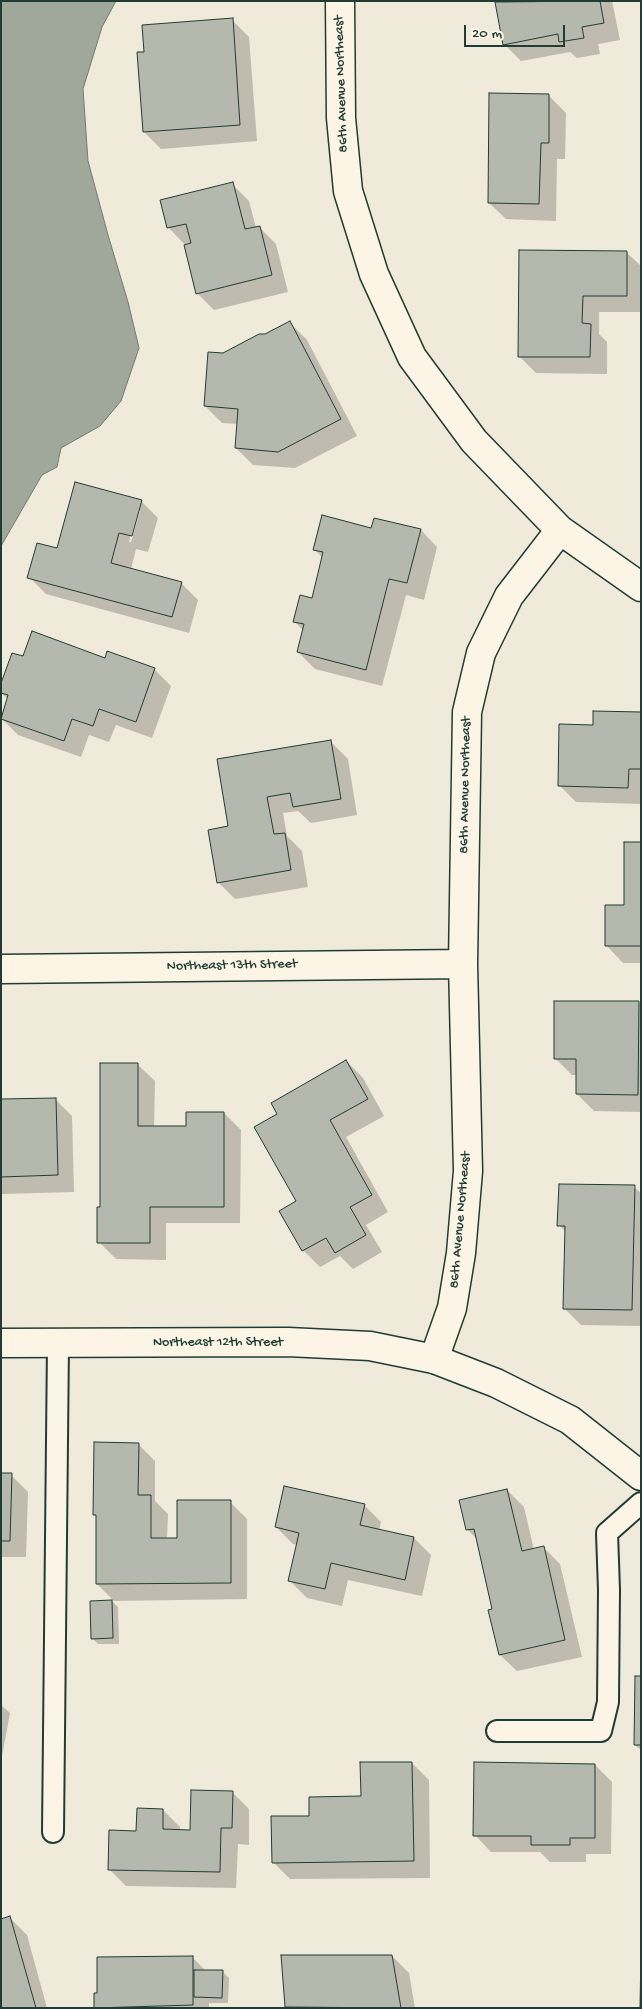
<!DOCTYPE html>
<style>
body{margin:0}
#map{position:relative;width:642px;height:2009px;overflow:hidden;background:#efeada;font-family:"Gochi Hand",sans-serif}
canvas{display:block}
.frame{position:absolute;inset:0;border:2px solid #1f3d34;pointer-events:none}
.scale{position:absolute;left:464px;top:25px;width:101px;height:22px;box-sizing:border-box;border:2px solid #1f3d34;border-top:0;padding-left:6px;font-size:15px;line-height:18px;white-space:nowrap;color:#1f3d34;-webkit-text-stroke:4px #fcf5e5;paint-order:stroke}
</style>
<div id="map">
<canvas width="642" height="2009"></canvas>
<div class="frame"></div>
<div class="scale">20 m</div>
</div>
<script>
const ctx = document.querySelector('canvas').getContext('2d');
ctx.lineJoin = 'round';
function fillPath(path, color) {
  ctx.fillStyle = color;
  ctx.fill(path, 'evenodd');
}
function poly(rows) {
  const path = new Path2D();
  for (const r of rows) {
    path.moveTo(r[0], r[1]);
    for (let i = 2; i < r.length; i += 2) path.lineTo(r[i], r[i + 1]);
  }
  return path;
}
function strokePath(path, color, width, dash) {
  ctx.strokeStyle = color;
  ctx.lineWidth = width;
  ctx.lineCap = dash ? 'butt' : 'round';
  ctx.setLineDash(dash || []);
  ctx.stroke(path);
}
function label(font, color, halo, rows, align = 'center') {
  ctx.font = font + ' "Gochi Hand",sans-serif';
  ctx.lineWidth = 4;
  ctx.setLineDash([]);
  ctx.textBaseline = 'middle';
  ctx.strokeStyle = halo;
  ctx.fillStyle = color;
  for (const [text, x, y, turn = 0] of rows) {
    ctx.save();
    ctx.translate(x, y);
    ctx.rotate((+turn || 0) * Math.PI / 180);
    ctx.textAlign = isNaN(turn) ? turn : align;
    if (halo) ctx.strokeText(text, 0, 0);
    ctx.fillText(text, 0, 0);
    ctx.restore();
  }
}
const water = poly([
 [1,1,116,1,102,27,83,89,88,161,108,235,128,302,139,348,121,401,100,426,61,448,57,467,42,475,1,546,1,1]
]);
const shadow = poly([
 [503,1,612,1,620,40,598,44,600,54,577,58,570,52,521,61,504,44,496,3],
 [232,20,249,37,257,141,161,149,144,132,145,53],
 [549,96,566,113,565,159,557,159,556,221,506,219,489,203],
 [232,184,249,201,256,228,259,227,276,244,288,292,214,310,198,294,185,245,169,228,162,201],
 [626,252,641,266,641,312,599,312,599,334,607,342,607,374,536,373,519,356],
 [290,323,307,340,357,436,295,468,253,465,236,448,238,424,222,423,205,406,223,354],
 [141,501,158,518,148,552,136,549,131,569,181,583,198,600,189,633,46,594,29,577,58,549],
 [137,511,140,511,131,542,129,542],
 [372,529,421,530,437,547,424,600,406,595,382,686,315,669,298,652,304,631,294,621,313,600,323,558,314,549],
 [105,659,154,669,171,686,152,738,116,725,109,742,89,735,81,757,18,735,1,718,8,699,1,693],
 [641,713,641,804,576,802,559,785,594,726],
 [331,742,348,759,357,815,311,823,298,811,283,813,287,836,302,851,308,887,235,899,218,882,230,827],
 [641,843,641,963,623,963,607,946,625,906],
 [639,1003,641,1005,641,1112,594,1111,577,1094,577,1075,572,1075,555,1058],
 [346,1061,363,1078,384,1116,346,1137,388,1212,366,1225,382,1252,353,1269,340,1256,320,1267,303,1250,281,1211,298,1202,279,1114],
 [138,1065,155,1081,154,1128,187,1128,224,1113,241,1130,240,1223,166,1223,166,1260,116,1259,99,1242],
 [55,1099,72,1116,74,1192,1,1194,1,1100],
 [634,1187,641,1193,641,1326,581,1325,564,1308,566,1232,559,1225],
 [138,1444,155,1461,155,1501,168,1514,167,1539,178,1539,230,1502,247,1519,247,1599,114,1601,97,1584,98,1518,95,1515],
 [1,1475,11,1475,28,1492,26,1557,1,1557],
 [507,1490,524,1507,534,1550,543,1547,560,1564,582,1657,517,1671,500,1655,494,1610,477,1539,468,1530],
 [364,1505,381,1522,379,1531,414,1538,431,1555,422,1596,348,1580,342,1606,307,1598,290,1581,298,1545,293,1544,276,1527],
 [112,1601,118,1607,119,1644,98,1644,92,1638],
 [641,1677,641,1750,635,1745],
 [1,1705,10,1713,1,1762],
 [412,1763,429,1780,430,1878,290,1879,273,1862,310,1817,362,1798],
 [595,1765,612,1782,611,1854,586,1854,586,1862,550,1862,540,1852,491,1852,475,1835],
 [232,1792,249,1809,249,1845,238,1844,236,1888,126,1886,109,1869,138,1832,163,1810,180,1827,180,1831,192,1831],
 [10,1918,27,1935,47,2008,1,2008],
 [392,1956,409,1973,415,2008,288,2008,287,2006],
 [192,1957,206,1971,222,1971,229,1978,228,2003,209,2003,209,2008,95,2008,98,1994]
]);
const building = poly([
 [600,1,604,23,582,27,584,38,559,42,558,34,503,45,495,2,600,1],
 [233,18,240,125,143,132,137,52,144,52,142,25,233,18],
 [489,93,549,94,549,143,541,143,539,204,488,203,489,93],
 [233,182,245,229,260,226,272,275,196,294,184,245,191,243,186,224,167,228,160,200,233,182],
 [519,250,627,251,627,296,583,296,582,323,591,324,590,357,518,357,519,250],
 [290,321,341,419,278,452,235,448,238,409,204,406,208,352,223,353,259,334,265,334,290,321],
 [75,482,142,500,132,536,119,533,111,563,182,582,172,617,27,578,37,543,57,548,75,482],
 [322,515,371,528,374,518,421,529,407,583,389,579,366,670,297,652,304,624,293,622,300,595,312,598,323,552,313,550,322,515],
 [32,631,105,658,107,651,155,668,136,722,99,709,93,726,72,719,64,741,1,719,8,695,1,693,1,683,12,653,23,656,32,631],
 [593,711,641,712,641,769,629,769,628,788,558,786,559,724,593,725,593,711],
 [331,740,341,799,293,807,290,793,267,797,274,834,285,833,291,870,217,883,208,830,228,826,217,759,331,740],
 [624,842,641,842,641,946,605,946,605,905,624,905,624,842],
 [554,1001,639,1001,638,1095,576,1094,576,1059,554,1059,554,1001],
 [346,1060,368,1099,330,1120,372,1195,350,1207,366,1235,335,1253,326,1238,302,1251,279,1211,296,1201,254,1127,277,1114,271,1103,346,1060],
 [100,1063,138,1063,138,1126,186,1126,186,1112,224,1112,224,1207,150,1207,150,1243,97,1243,97,1207,100,1207,100,1063],
 [56,1098,58,1175,1,1177,1,1099,56,1098],
 [559,1184,635,1185,632,1310,563,1309,565,1226,557,1226,559,1184],
 [94,1442,139,1443,138,1495,151,1495,151,1538,177,1538,177,1500,231,1500,231,1583,96,1584,96,1515,93,1515,94,1442],
 [1,1473,12,1473,10,1541,1,1541,1,1473],
 [284,1486,365,1504,360,1525,414,1537,405,1580,331,1563,325,1589,288,1581,299,1533,275,1527,284,1486],
 [507,1489,522,1551,544,1546,565,1640,499,1655,488,1610,492,1609,474,1529,466,1530,459,1500,507,1489],
 [112,1600,113,1638,91,1639,90,1601,112,1600],
 [635,1676,641,1676,641,1745,634,1745,635,1676],
 [360,1762,412,1762,414,1861,272,1863,271,1816,309,1816,309,1797,361,1796,360,1762],
 [474,1762,595,1764,595,1838,570,1838,570,1845,531,1845,531,1836,473,1836,474,1762],
 [191,1790,233,1791,232,1828,221,1828,220,1872,108,1870,109,1830,136,1831,137,1808,163,1809,163,1829,190,1830,191,1790],
 [10,1916,36,2008,1,2008,1,1919,10,1916],
 [641,1952,641,2008,640,2008,641,1952],
 [281,1955,392,1955,401,2008,285,2007,281,1955],
 [193,1956,193,2005,94,2008,94,1993,97,1993,97,1957,193,1956],
 [194,1970,223,1970,222,1998,194,1997,194,1970]
]);
const service = poly([
 [497,1731,601,1731,608,1702,609,1590,607,1533,641,1503],
 [53,1832,58,1343]
]);
const minor = poly([
 [340,1,341,118,348,191,374,274,412,357,474,441,560,530,509,596,481,653,467,712,463,964,468,1171,461,1253,452,1308,434,1359],
 [560,530,641,587],
 [1,969,463,964]
]);
const secondary = poly([
 [1,1343,288,1342,370,1346,434,1359,496,1383,570,1420,641,1476]
]);
const streetNames = [
 ["86th Avenue Northeast",342,84,-92],
 ["86th Avenue Northeast",466,785,-89],
 ["Northeast 13th Street",232,966,-1],
 ["86th Avenue Northeast",461,1220,-85],
 ["Northeast 12th Street",218,1343]
];
fillPath(water, '#9fa89a');
strokePath(water, '#6c7d71', 1);
fillPath(shadow, '#0003');
fillPath(building, '#b5b9ad');
strokePath(building, '#1f3d34', 1);
strokePath(service, '#1f3d34', 24);
strokePath(minor, '#1f3d34', 31);
strokePath(secondary, '#1f3d34', 31);
strokePath(service, '#fcf5e5', 20);
strokePath(minor, '#fcf5e5', 28);
strokePath(secondary, '#fcf5e5', 28);
label('14px', '#1f3d34', '#fcf5e5', streetNames);
</script>
